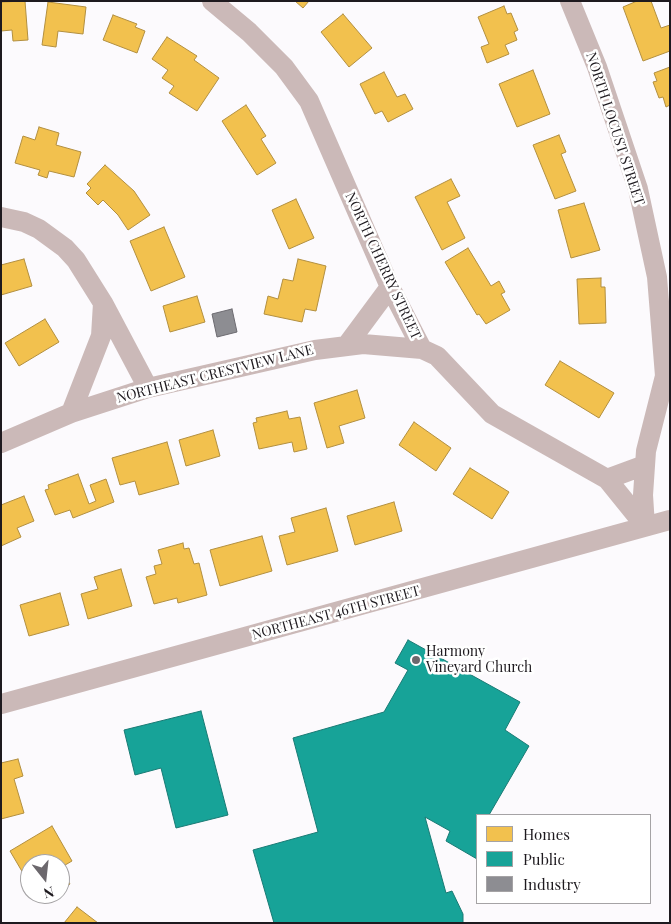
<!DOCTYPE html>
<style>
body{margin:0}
#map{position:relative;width:671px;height:924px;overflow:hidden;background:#fcfafd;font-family:"Playfair Display",serif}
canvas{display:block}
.frame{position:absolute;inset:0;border:2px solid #1e1a1f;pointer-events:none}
.legend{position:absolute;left:476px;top:814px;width:175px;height:90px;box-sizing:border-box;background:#fff;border:1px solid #a5a3a5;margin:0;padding:6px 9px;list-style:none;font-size:15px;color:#1e1a1f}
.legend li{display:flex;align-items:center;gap:10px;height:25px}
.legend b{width:25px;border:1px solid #a5a3a5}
.north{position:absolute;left:20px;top:854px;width:50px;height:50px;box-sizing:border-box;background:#fff;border:1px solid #a5a3a5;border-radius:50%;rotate:164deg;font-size:14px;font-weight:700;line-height:20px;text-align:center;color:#1e1a1f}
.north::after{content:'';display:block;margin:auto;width:18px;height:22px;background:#6c686d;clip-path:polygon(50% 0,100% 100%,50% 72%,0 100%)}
</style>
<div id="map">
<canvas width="671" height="924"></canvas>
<div class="frame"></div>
<ul class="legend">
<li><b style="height:14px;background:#f2c14e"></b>Homes</li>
<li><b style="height:14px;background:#17a398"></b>Public</li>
<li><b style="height:14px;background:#8d8d92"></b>Industry</li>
</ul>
<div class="north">N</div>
</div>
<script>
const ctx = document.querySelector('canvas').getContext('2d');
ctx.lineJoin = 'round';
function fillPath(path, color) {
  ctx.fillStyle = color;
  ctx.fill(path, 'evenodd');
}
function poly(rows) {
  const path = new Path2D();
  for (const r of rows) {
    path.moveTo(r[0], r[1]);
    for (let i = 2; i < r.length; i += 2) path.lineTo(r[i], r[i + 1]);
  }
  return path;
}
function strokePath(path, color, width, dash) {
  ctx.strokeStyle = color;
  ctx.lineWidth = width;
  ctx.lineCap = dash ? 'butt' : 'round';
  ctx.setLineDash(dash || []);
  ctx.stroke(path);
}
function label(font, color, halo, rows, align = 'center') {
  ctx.font = font + ' "Playfair Display",serif';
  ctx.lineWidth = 5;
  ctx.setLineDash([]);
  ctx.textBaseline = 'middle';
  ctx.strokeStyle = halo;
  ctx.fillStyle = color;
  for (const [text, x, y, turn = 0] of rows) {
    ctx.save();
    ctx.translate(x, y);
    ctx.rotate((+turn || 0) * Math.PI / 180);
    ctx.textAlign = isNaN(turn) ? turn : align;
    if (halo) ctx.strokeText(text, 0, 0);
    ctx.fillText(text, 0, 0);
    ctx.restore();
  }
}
const homes = poly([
 [25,1,28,40,13,41,12,30,1,31,1,2,25,1],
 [295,1,309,1,303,8,295,1],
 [637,1,651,1,661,28,670,25,670,51,643,61,623,7,637,1],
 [48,2,86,7,83,34,58,31,56,47,42,45,48,2],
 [504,6,507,14,511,13,518,30,514,32,517,40,505,45,509,54,487,63,481,47,489,44,478,17,504,6],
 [343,14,372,48,349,67,321,32,343,14],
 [113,15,137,24,135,27,145,31,137,53,103,40,113,15],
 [167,37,197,56,194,60,219,78,197,111,169,93,174,86,162,78,168,70,152,59,167,37],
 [670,67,670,105,666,107,663,97,659,98,653,82,657,81,654,73,670,67],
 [533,70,550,114,517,127,499,84,533,70],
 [384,72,397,97,405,94,413,109,388,122,382,111,375,114,360,84,384,72],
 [246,105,266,136,261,139,276,163,257,175,222,121,246,105],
 [39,127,59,133,56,145,81,152,74,177,49,171,47,178,38,175,40,170,15,163,23,136,35,140,39,127],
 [559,135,566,152,561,154,576,191,555,199,533,145,559,135],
 [105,165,134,191,150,215,128,230,118,215,103,200,98,205,86,193,91,188,87,184,105,165],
 [451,179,460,196,447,202,465,238,442,250,415,197,451,179],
 [296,199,314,238,289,249,272,210,296,199],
 [584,203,600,250,571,258,558,210,584,203],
 [164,227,185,277,151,291,130,241,164,227],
 [468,248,491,286,499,281,505,292,501,294,510,310,486,324,479,314,477,315,445,262,468,248],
 [24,259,32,286,1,295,1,265,24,259],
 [298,259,326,266,316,311,305,309,302,322,264,314,268,296,278,299,283,279,293,281,298,259],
 [601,278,601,287,605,287,606,323,579,324,577,279,601,278],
 [197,296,205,322,170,332,163,306,197,296],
 [45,319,59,342,19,366,5,343,45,319],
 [560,361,614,393,599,418,545,385,560,361],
 [357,390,365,418,339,426,344,443,327,448,314,403,357,390],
 [287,411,289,419,300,417,307,449,294,452,292,442,259,449,253,423,257,422,256,418,287,411],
 [414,422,451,448,436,471,399,445,414,422],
 [213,430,220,456,186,466,179,440,213,430],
 [167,442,179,484,139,495,135,481,120,485,112,458,167,442],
 [470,468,509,492,492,519,453,494,470,468],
 [78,474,89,504,96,501,90,485,106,479,114,502,73,518,70,510,55,515,45,490,49,489,48,485,78,474],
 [24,496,34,521,17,528,21,537,1,546,1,505,24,496],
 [394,502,402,531,355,545,347,516,394,502],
 [326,508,338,551,287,565,279,536,295,532,291,518,326,508],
 [262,536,272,571,220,586,210,550,262,536],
 [183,543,184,549,189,548,194,564,199,563,207,595,178,603,177,598,154,604,146,577,156,574,154,566,162,564,158,550,183,543],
 [121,569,132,606,88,619,81,594,98,589,94,577,121,569],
 [60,593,69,625,29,636,20,605,60,593],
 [18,759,23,776,14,779,24,813,1,819,1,763,18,759],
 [52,826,72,861,60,868,70,884,60,890,60,864,30,864,30,885,10,851,52,826],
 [35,894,54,894,40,902,35,894],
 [77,907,98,923,64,923,77,907]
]);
const public = poly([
 [408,640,520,702,505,730,529,746,489,815,477,815,477,859,446,841,450,831,425,817,446,893,452,891,463,914,463,923,274,923,253,850,318,832,293,738,384,712,408,670,395,663,408,640],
 [201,711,228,815,176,828,161,768,135,775,124,730,201,711]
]);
const industry = poly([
 [232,309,237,332,217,337,212,314,232,309]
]);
const street = poly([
 [212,1,249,32,284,67,309,101,390,287,422,349,437,356,492,414,607,479,645,526],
 [570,1,597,67,638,189,657,277,665,376,646,451,643,495,645,526],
 [1,217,24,222,39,229,65,248,76,260,103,303,148,388],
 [347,345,390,287],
 [71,413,101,336,103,303],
 [1,443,71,413,148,388,315,350,363,344,422,349],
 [607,479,645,465],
 [1,704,670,520]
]);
const markers = [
 [416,660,5,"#6c686d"]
];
const streetNames = [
 ["NORTH LOCUST STREET",615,129,72],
 ["NORTH CHERRY STREET",383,266,65],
 ["NORTHEAST CRESTVIEW LANE",215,374,-14],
 ["NORTHEAST 46TH STREET",336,613,-15]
];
const poiNames = [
 ["Harmony",426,652],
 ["Vineyard Church",426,668]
];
fillPath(homes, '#f2c14e');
strokePath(homes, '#b28f40', 1);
fillPath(public, '#17a398');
strokePath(public, '#197a74', 1);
fillPath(industry, '#8d8d92');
strokePath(industry, '#6c6a70', 1);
strokePath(street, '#cbb9b8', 20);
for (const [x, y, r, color] of markers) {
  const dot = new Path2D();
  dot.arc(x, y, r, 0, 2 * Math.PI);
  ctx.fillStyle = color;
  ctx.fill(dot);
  strokePath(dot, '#fff', 2);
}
label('14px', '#1e1a1f', '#fff', streetNames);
label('14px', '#1e1a1f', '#fff', poiNames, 'left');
</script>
